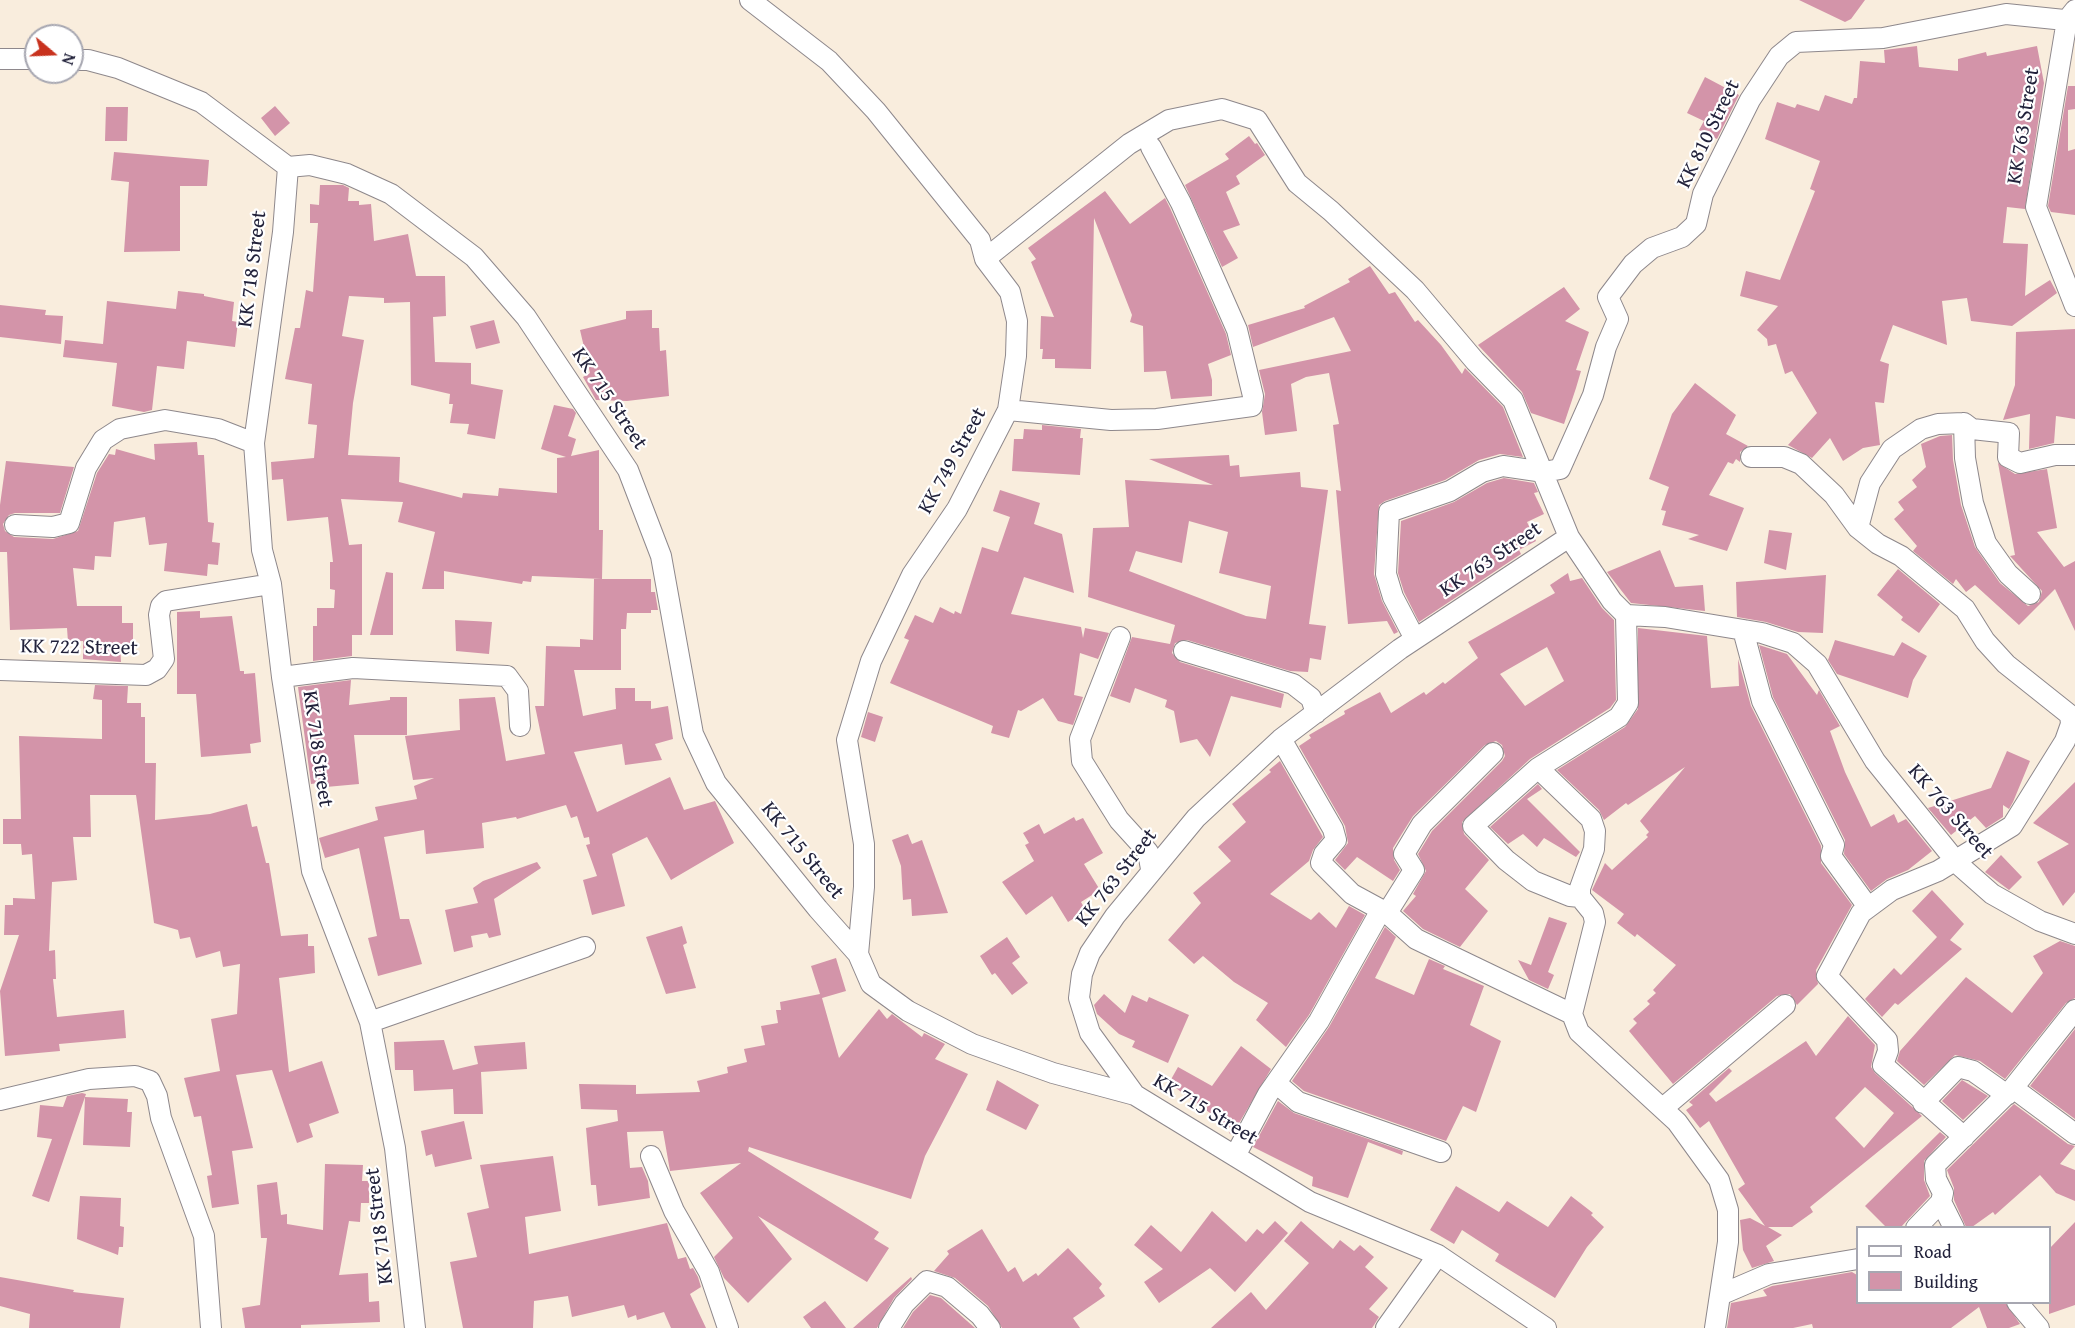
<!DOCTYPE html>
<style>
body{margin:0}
#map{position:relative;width:2075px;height:1328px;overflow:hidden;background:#f9eddd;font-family:"Gentium Book Plus",serif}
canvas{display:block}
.legend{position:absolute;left:1856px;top:1226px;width:195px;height:78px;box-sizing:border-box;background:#fff;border:2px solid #a7a7b1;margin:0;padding:8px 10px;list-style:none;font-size:18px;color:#22223b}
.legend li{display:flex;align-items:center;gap:12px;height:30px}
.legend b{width:30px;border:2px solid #a7a7b1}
.north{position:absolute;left:24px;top:24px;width:60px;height:60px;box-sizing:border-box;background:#fff;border:2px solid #a7a7b1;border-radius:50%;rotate:109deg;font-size:16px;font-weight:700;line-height:24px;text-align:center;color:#22223b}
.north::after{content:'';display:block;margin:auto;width:21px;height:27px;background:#c8321e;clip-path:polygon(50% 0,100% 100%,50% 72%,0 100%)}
</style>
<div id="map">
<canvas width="2075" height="1328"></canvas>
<ul class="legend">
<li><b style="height:8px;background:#fff"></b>Road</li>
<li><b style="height:16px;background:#d394a9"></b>Building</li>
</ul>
<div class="north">N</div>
</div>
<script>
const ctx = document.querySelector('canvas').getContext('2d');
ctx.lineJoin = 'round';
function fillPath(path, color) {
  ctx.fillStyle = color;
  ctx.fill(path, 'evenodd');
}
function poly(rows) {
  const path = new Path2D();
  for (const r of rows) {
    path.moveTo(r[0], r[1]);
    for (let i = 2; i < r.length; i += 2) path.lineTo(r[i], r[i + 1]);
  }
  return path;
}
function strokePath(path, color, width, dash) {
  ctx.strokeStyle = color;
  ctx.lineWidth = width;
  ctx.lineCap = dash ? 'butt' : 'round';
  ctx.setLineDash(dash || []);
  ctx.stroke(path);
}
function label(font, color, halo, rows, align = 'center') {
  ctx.font = font + ' "Gentium Book Plus",serif';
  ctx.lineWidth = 4.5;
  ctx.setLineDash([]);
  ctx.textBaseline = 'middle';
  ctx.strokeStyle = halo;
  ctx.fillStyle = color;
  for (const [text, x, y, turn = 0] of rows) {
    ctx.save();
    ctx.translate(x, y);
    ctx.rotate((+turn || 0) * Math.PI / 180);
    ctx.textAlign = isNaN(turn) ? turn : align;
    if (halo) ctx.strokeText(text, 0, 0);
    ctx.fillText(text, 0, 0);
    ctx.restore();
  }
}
const building = poly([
 [1799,0,1865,0,1851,19,1845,22],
 [1917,46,1919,67,1958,71,1958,59,1986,52,1987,56,2037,46,2044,83,2025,209,2007,207,2003,243,2028,244,2025,296,2050,280,2057,293,2012,326,1971,321,1967,298,1942,301,1947,345,1893,325,1880,361,1889,364,1884,403,1875,402,1880,445,1863,448,1843,461,1830,438,1812,458,1788,445,1817,413,1792,371,1785,374,1776,344,1768,346,1767,339,1757,330,1778,306,1740,296,1746,271,1780,280,1815,191,1810,189,1820,161,1765,139,1777,102,1795,108,1797,104,1819,111,1825,95,1852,104,1854,98,1857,98,1860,61,1885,63,1884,50],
 [1705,77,1739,95,1717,139,1699,130,1704,121,1687,113],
 [2068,86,2075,86,2075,109,2068,110,2068,151,2075,149,2075,215,2051,212,2048,206],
 [275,106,290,123,275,136,261,118],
 [106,107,128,107,127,141,105,141],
 [1249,136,1255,144,1257,143,1265,155,1236,176,1240,184,1226,192,1240,225,1223,231,1238,258,1222,267,1185,185,1229,159,1225,154],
 [114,152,209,160,207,186,180,186,180,251,124,252,129,182,111,180],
 [320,185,343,185,349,188,348,201,359,201,359,205,371,204,374,241,408,234,416,276,445,276,446,316,433,317,435,362,471,363,471,384,503,390,495,439,467,434,469,424,450,423,453,404,449,404,450,394,411,385,410,302,384,303,384,298,349,296,342,336,364,340,353,403,348,455,400,457,399,482,462,498,463,493,498,496,499,488,557,493,557,458,566,457,541,449,554,405,573,409,576,413,568,436,576,439,571,456,599,450,599,530,603,530,602,579,532,576,531,582,523,581,522,584,444,571,444,589,422,589,435,532,398,522,403,502,341,499,349,545,362,544,362,635,352,635,352,656,313,661,313,626,317,626,317,608,334,608,335,590,330,589,330,562,333,562,328,517,287,521,283,479,272,480,271,462,314,458,317,425,308,424,312,384,285,379,295,328,300,328,306,290,313,292,318,223,310,223,310,204,319,205],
 [1105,191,1130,224,1165,198,1170,208,1226,334,1231,355,1208,364,1212,380,1212,396,1171,399,1166,371,1144,372,1143,326,1130,322,1132,315,1094,218,1091,369,1055,368,1055,359,1042,359,1043,349,1040,349,1041,316,1054,317,1031,262,1036,259,1028,248],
 [1370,266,1389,294,1395,292,1415,322,1418,320,1441,345,1462,374,1465,368,1503,407,1523,457,1500,454,1479,460,1445,480,1385,501,1379,505,1374,574,1382,601,1398,632,1394,634,1387,621,1348,624,1336,490,1341,491,1333,425,1339,424,1329,373,1306,377,1291,384,1297,431,1265,435,1262,412,1265,394,1259,370,1351,351,1334,317,1253,347,1248,325,1305,308,1304,306,1350,282,1348,279],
 [1564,287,1580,309,1565,321,1589,332,1576,370,1581,371,1576,388,1564,424,1531,413,1522,392,1478,345],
 [178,291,204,294,204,296,234,302,232,321,238,322,235,347,187,341,184,369,157,366,152,410,144,412,112,406,117,363,63,357,65,340,103,344,107,301,176,309],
 [0,305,46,310,45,315,63,316,61,344,0,337],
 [652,310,652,328,659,328,660,351,666,350,669,396,627,401,596,400,583,377,590,373,580,330,626,319,626,311],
 [494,320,500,343,476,349,470,326],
 [2075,329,2075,419,2056,416,2054,443,2029,449,2030,414,2003,420,2015,385,2016,332],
 [1695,383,1736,415,1726,434,1748,446,1740,452,1740,462,1736,459,1733,464,1728,462,1709,495,1744,508,1727,551,1688,539,1699,535,1662,525,1666,511,1661,510,1669,487,1649,479,1672,414],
 [1042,425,1081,429,1080,438,1083,438,1080,475,1012,471,1014,439,1023,439,1024,429,1042,430],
 [1952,435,1953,460,1961,505,1975,547,2000,583,2028,606,2039,602,2042,591,2010,556,2015,555,1998,463,2015,474,2047,469,2057,528,2037,532,2064,567,2075,561,2075,631,2055,589,2019,625,1975,585,1966,592,1956,579,1953,584,1913,551,1917,546,1894,519,1904,510,1898,502,1917,487,1912,480,1926,467,1921,444,1940,436],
 [197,442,198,455,204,455,208,522,214,523,212,542,220,543,218,565,208,564,207,576,164,571,167,543,149,545,145,517,114,522,111,557,95,556,94,570,73,568,77,606,122,606,122,623,133,623,133,644,120,644,121,662,83,659,83,641,68,642,67,628,10,630,7,552,0,552,0,505,6,461,74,467,60,513,15,513,9,515,3,524,5,531,14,537,53,539,78,531,97,473,109,454,115,455,116,449,155,460,154,444],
 [1229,455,1230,466,1239,465,1240,477,1300,472,1301,487,1328,490,1309,624,1326,626,1321,660,1310,658,1308,672,1290,671,1187,640,1175,643,1172,653,1180,662,1284,694,1281,708,1231,696,1210,757,1197,739,1180,743,1174,711,1165,707,1167,700,1135,688,1130,703,1110,696,1132,637,1170,644,1175,625,1088,597,1093,528,1129,527,1125,480,1213,485,1149,459],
 [1189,521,1228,532,1219,573,1271,586,1266,619,1246,616,1129,571,1136,551,1182,563],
 [1504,478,1534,483,1538,492,1534,493,1544,514,1527,522,1536,541,1519,550,1521,554,1419,622,1404,592,1398,573,1401,521,1454,502,1487,483],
 [1000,490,1040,503,1034,524,1062,534,1074,593,1024,577,1011,614,1081,627,1083,638,1085,628,1109,633,1098,659,1080,653,1074,695,1083,697,1073,725,1058,721,1043,698,1021,711,1018,710,1009,738,991,733,993,726,890,683,909,640,904,638,915,615,933,623,940,607,954,614,955,611,961,614,982,547,998,552,1010,517,993,511],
 [1769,530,1792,533,1786,570,1764,563],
 [1660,550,1675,587,1703,585,1705,611,1631,603,1607,572],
 [1898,569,1940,604,1919,633,1901,620,1903,617,1877,595],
 [386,572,393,573,393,635,370,635],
 [1568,573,1570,581,1582,578,1602,608,1614,620,1616,700,1610,708,1530,759,1462,822,1464,834,1489,860,1465,889,1488,911,1460,947,1423,929,1403,911,1416,896,1413,894,1426,871,1418,854,1432,831,1502,761,1505,756,1502,745,1496,741,1485,745,1413,816,1393,848,1394,860,1400,870,1393,881,1357,857,1345,870,1335,860,1348,843,1345,826,1299,746,1311,738,1309,735,1345,714,1344,711,1380,692,1391,713,1424,692,1426,695,1443,682,1445,684,1478,658,1468,642,1555,593,1550,585],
 [1547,647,1564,681,1525,706,1500,674],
 [1826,575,1823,633,1798,632,1766,622,1737,617,1736,582],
 [594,579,651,579,651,592,655,592,658,610,651,610,651,613,627,613,626,629,621,629,621,670,574,670,583,716,616,709,615,688,635,688,635,701,651,701,651,709,668,706,673,739,655,744,662,760,625,765,622,744,574,752,597,812,670,777,684,810,715,801,734,843,671,880,647,837,612,854,625,906,592,915,583,880,597,876,586,845,590,844,589,837,584,838,577,816,571,818,566,805,517,819,516,817,482,823,484,848,426,854,424,830,384,837,400,919,409,919,422,964,378,976,368,938,377,936,359,848,325,858,319,838,378,820,375,807,417,799,414,786,434,778,413,780,405,736,460,730,459,699,495,697,506,761,545,754,535,706,544,706,546,646,580,647,580,639,593,640],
 [200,611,200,618,232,616,240,671,244,671,244,674,255,673,261,742,250,744,251,753,201,757,196,694,177,694,177,612],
 [455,620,492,622,489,654,456,651],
 [1638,628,1707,636,1711,688,1739,686,1738,659,1751,706,1821,846,1821,863,1852,905,1816,970,1818,984,1797,1005,1790,994,1777,996,1673,1084,1629,1031,1637,1023,1633,1019,1650,1004,1647,1001,1656,993,1653,990,1676,965,1637,934,1635,937,1617,923,1624,914,1592,890,1605,863,1612,870,1648,837,1646,835,1649,832,1640,821,1685,767,1628,805,1626,803,1604,820,1599,810,1557,770,1625,727,1638,709],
 [1835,640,1894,656,1902,642,1927,656,1913,680,1908,698,1837,674,1828,660],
 [1759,645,1787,654,1817,695,1819,690,1840,726,1830,731,1845,772,1871,827,1894,814,1898,823,1906,819,1932,851,1908,870,1887,879,1871,891,1844,854,1845,840,1773,697],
 [351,680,349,705,390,700,390,697,407,697,407,735,354,735,359,784,326,787,326,782,311,784,298,687],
 [95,685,128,686,127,703,141,703,141,717,145,717,145,763,156,763,155,820,210,814,247,804,252,827,257,826,266,863,269,863,281,936,308,934,308,946,314,946,315,973,279,978,289,1072,322,1061,339,1113,309,1124,313,1137,297,1143,272,1070,236,1075,253,1148,232,1151,239,1204,212,1208,207,1176,212,1175,201,1116,194,1117,184,1078,220,1071,211,1019,237,1014,240,964,223,967,220,951,196,958,190,937,180,939,178,930,154,923,136,795,90,795,91,837,73,837,77,880,52,882,49,951,55,950,56,979,53,979,57,1017,124,1010,126,1038,59,1044,60,1051,5,1056,0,991,19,935,4,935,5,905,13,905,13,898,35,899,32,854,22,855,21,844,3,844,3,819,21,819,19,736,102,739,102,700,93,699],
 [868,712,883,717,875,742,861,737],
 [2007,751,2030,761,2013,802,2009,809,2003,805,2003,817,1986,828,1975,816,1951,835,1928,808,1991,788],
 [1280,761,1323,837,1313,850,1309,861,1270,894,1311,920,1319,912,1336,928,1349,906,1365,915,1309,1015,1286,1047,1256,1020,1268,1003,1234,982,1203,956,1194,964,1168,940,1201,903,1193,893,1231,861,1218,847,1246,822,1232,804,1271,772,1269,770],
 [2075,782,2075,892,2063,906,2037,862,2069,844,2033,823],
 [1538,784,1542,789,1527,799,1580,852,1576,857,1544,838,1537,847,1523,834,1508,844,1490,827],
 [1074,817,1076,821,1083,818,1103,853,1084,864,1100,890,1081,902,1086,911,1068,922,1052,896,1026,915,1002,882,1034,861,1025,845,1029,843,1023,833,1039,824,1044,834],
 [908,834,912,844,922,840,948,913,912,916,911,899,903,900,901,866,892,840],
 [2001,855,2022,877,2009,890,1985,872],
 [537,862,541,868,494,899,501,935,489,938,487,933,471,936,473,947,454,952,445,910,478,903,473,888,483,881],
 [1932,890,1964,924,1950,940,1962,949,1898,1005,1895,1003,1882,1017,1865,999,1894,968,1901,975,1937,937,1912,911],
 [1549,917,1567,923,1548,972,1554,975,1548,989,1529,980,1518,960,1531,965],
 [682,926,687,943,683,945,696,988,666,994,646,937],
 [1385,927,1396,937,1375,978,1414,995,1429,959,1445,966,1443,969,1484,986,1470,1025,1501,1041,1476,1112,1463,1106,1446,1141,1304,1091,1292,1081,1329,1027],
 [1007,937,1020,957,1012,963,1028,983,1012,995,995,973,992,975,980,956],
 [2060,941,2075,946,2075,998,2066,1003,2005,1079,1980,1061,1955,1055,1924,1085,1897,1061,1900,1051,1966,977,2012,1013,2043,973,2033,956],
 [836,958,846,991,822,998,839,1058,879,1009,887,1019,892,1014,922,1037,924,1033,945,1044,935,1059,968,1074,925,1156,911,1199,749,1147,748,1151,879,1232,874,1239,889,1248,867,1282,758,1216,792,1259,748,1303,724,1278,714,1257,733,1238,700,1193,741,1163,670,1171,663,1131,627,1132,630,1168,642,1167,648,1181,650,1198,598,1206,596,1185,591,1185,586,1128,618,1121,617,1110,581,1109,579,1084,636,1085,636,1094,700,1092,697,1081,728,1073,727,1067,747,1062,744,1049,765,1045,761,1026,778,1023,776,1010,781,1010,780,1002,820,994,811,966],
 [1104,994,1125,1013,1132,995,1147,1002,1149,997,1189,1015,1168,1063,1132,1047,1135,1041,1119,1034,1097,1014,1094,1005],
 [1848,1016,1875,1045,1871,1067,1875,1073,1922,1116,1810,1207,1813,1212,1792,1227,1768,1227,1782,1235,1766,1246,1774,1261,1752,1268,1743,1250,1740,1220,1750,1218,1765,1226,1738,1189,1745,1184,1709,1121,1700,1128,1686,1110,1693,1105,1689,1102,1729,1068,1732,1071,1709,1094,1716,1102,1806,1041,1816,1056],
 [1865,1087,1894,1113,1864,1148,1835,1118],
 [2075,1029,2075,1119,2030,1086],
 [444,1040,453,1070,478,1064,474,1046,525,1042,527,1069,481,1072,483,1114,454,1114,453,1089,414,1091,413,1070,395,1070,394,1042],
 [1241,1046,1271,1069,1232,1135,1229,1133,1232,1129,1169,1083,1178,1067,1212,1086],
 [997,1080,1039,1105,1026,1130,986,1110],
 [1962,1080,1988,1096,1963,1120,1942,1101],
 [82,1093,86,1094,49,1202,32,1196,52,1139,37,1137,40,1105,63,1107,67,1096],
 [85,1097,128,1099,127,1112,132,1112,130,1147,83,1145],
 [1278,1101,1294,1113,1403,1151,1402,1155,1368,1142,1348,1198,1312,1186,1313,1177,1253,1147],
 [2014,1104,2068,1144,2075,1146,2060,1164,2075,1170,2075,1201,2056,1193,2040,1175,1995,1215,1993,1212,1972,1227,1966,1227,1954,1200,1954,1188,1947,1170],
 [464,1121,472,1159,435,1167,432,1154,426,1156,421,1131],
 [1940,1132,1946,1137,1924,1161,1924,1180,1930,1196,1901,1227,1886,1227,1865,1206],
 [553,1156,561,1211,525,1217,529,1254,667,1223,678,1259,686,1257,690,1269,693,1268,698,1277,701,1287,690,1294,706,1328,671,1328,664,1312,637,1320,636,1315,628,1318,624,1305,572,1317,568,1296,534,1301,533,1328,463,1328,450,1262,477,1257,467,1213,489,1208,480,1165],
 [325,1164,363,1165,362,1181,369,1181,369,1203,361,1203,360,1222,349,1221,339,1275,368,1273,369,1302,379,1301,380,1322,301,1325,301,1328,245,1328,242,1308,260,1305,267,1238,261,1238,257,1185,277,1182,281,1215,287,1214,287,1224,323,1230],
 [1456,1186,1499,1212,1507,1201,1548,1227,1571,1196,1593,1213,1591,1215,1604,1227,1587,1247,1555,1298,1495,1261,1499,1254,1462,1230,1454,1244,1430,1230],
 [80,1196,121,1198,120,1226,124,1227,123,1247,119,1247,118,1255,77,1239],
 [1212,1211,1246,1242,1257,1229,1263,1234,1275,1221,1288,1233,1235,1292,1210,1268,1159,1303,1144,1282,1163,1269,1134,1245,1151,1225,1181,1252],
 [1301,1221,1333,1249,1340,1240,1354,1251,1360,1245,1374,1257,1365,1267,1388,1288,1369,1309,1379,1317,1374,1325,1372,1328,1211,1328,1251,1292,1266,1310,1309,1263,1284,1241],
 [2075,1222,2075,1305,2049,1314,2049,1249],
 [982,1229,1008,1272,1015,1267,1023,1282,1036,1273,1038,1276,1068,1248,1102,1284,1099,1288,1105,1296,1073,1318,1080,1328,1002,1328,988,1306,955,1278,934,1271,949,1254,947,1251],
 [1852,1272,1857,1275,1857,1302,2005,1302,2020,1324,2009,1328,1987,1328,1979,1307,1951,1328,1813,1328,1812,1324,1793,1328,1727,1328,1731,1303,1767,1296,1763,1290,1772,1286],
 [0,1277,74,1290,73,1292,124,1298,120,1328,29,1328,30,1314,0,1306],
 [911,1277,912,1279,894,1298,877,1328,853,1328],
 [930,1295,941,1298,975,1328,903,1328,913,1312],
 [825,1301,846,1328,811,1328,803,1317]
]);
const street = poly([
 [750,0,829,61,876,111,980,240,985,259,1010,292,1017,321,1016,356,1008,410,957,509,912,575,871,661,847,740,864,844,864,887,858,954],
 [2075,10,2067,20,2036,207,2075,306],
 [0,59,36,59],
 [72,60,88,60,118,68,201,102,288,167],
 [288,167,310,165,347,174,391,194,474,257,526,317,628,470,661,556,693,734,716,783,818,909,858,954,871,984,908,1011,972,1044,1053,1073,1135,1095,1310,1202,1438,1255,1546,1328],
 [288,167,283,232,254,443,262,550,271,584,282,677,312,871,370,1022,395,1148,415,1328],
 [985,259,1129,144,1169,120,1222,109,1257,120,1297,183,1331,211,1415,290,1475,361,1513,400,1569,537],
 [1008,410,1111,420,1157,419,1252,406,1253,396,1237,330,1181,203,1151,147],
 [1964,423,1972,429,2009,433,2008,457,2020,463,2055,455,2075,455],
 [1751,457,1784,457,1801,464,1834,495,1858,528,1878,544,1901,556,1965,609,1985,641,2006,664,2070,715,2071,724,2065,741,2012,826,1938,871,1892,890,1861,913,1827,976,1887,1040,1888,1051,1883,1065,1964,1137],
 [15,525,53,527,69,523,86,468,103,440,120,429,165,420,218,429,254,443],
 [1858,528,1870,483,1892,449,1921,429,1938,424,1964,423,1965,458,1973,503,1986,543,2008,574,2030,594],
 [1743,630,1762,701,1834,845,1831,856,1868,907],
 [1120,637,1080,739,1082,761,1119,820,1148,852,1151,869],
 [1415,639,1393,597,1386,574,1389,512,1450,491,1482,472,1503,466,1544,472,1560,469,1593,395,1606,347,1618,319,1608,297,1633,264,1652,248,1682,237,1696,224,1703,194,1750,100,1779,56,1796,42,1883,38,2006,14,2075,21],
 [1184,651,1293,684,1311,698,1316,713],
 [0,670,146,675,157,669,164,659,159,615,161,606,166,601,271,584],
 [282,677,353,668,507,676,518,691,520,726],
 [1281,739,1333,829,1336,840,1324,854,1321,863,1352,894,1387,913,1416,939,1572,1014],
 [1538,768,1591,819,1595,831,1594,849,1580,888,1580,897,1593,913,1595,922,1572,1014,1579,1032,1677,1122,1719,1180,1728,1210,1728,1242,1715,1328],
 [1580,897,1570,896,1533,881,1506,860,1473,826,1538,768,1619,717,1628,703,1626,615],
 [1387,913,1414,870,1404,854,1422,824,1493,753],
 [370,1022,585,947],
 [1276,1083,1298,1102,1441,1152],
 [2013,1088,2075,1134],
 [1135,1095,1090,1033,1079,998,1082,974,1090,953,1115,916,1196,818,1281,739,1400,649,1569,537,1612,601,1626,615,1665,617,1762,633,1793,643,1817,664,1875,761,1959,865,1992,894,2040,921,2075,934],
 [0,1100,89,1079,135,1076,150,1081,157,1096,161,1118,204,1236,211,1328],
 [1923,1103,1958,1067,1973,1071,2007,1095],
 [1663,1108,1785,1005],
 [651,1156,674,1211,709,1272,728,1328],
 [1235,1156,1268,1094,1319,1021,1381,910],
 [1941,1202,1954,1228],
 [1916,1228,1941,1202,1943,1193,1936,1179,1935,1165,2013,1088,2075,1010],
 [1720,1295,1769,1274,1858,1259],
 [2017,1302,2039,1328],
 [889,1328,904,1304,927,1281,947,1287,980,1315,990,1328],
 [1386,1328,1438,1255]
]);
const streetNames = [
 ["KK 763 Street",2024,126,-81],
 ["KK 810 Street",1709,134,-64],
 ["KK 718 Street",253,269,-83],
 ["KK 715 Street",609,399,56],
 ["KK 749 Street",953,461,-61],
 ["KK 763 Street",1491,560,-34],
 ["KK 722 Street",79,648,1],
 ["KK 718 Street",317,749,82],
 ["KK 763 Street",1950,812,49],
 ["KK 715 Street",802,851,51],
 ["KK 763 Street",1117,878,-52],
 ["KK 715 Street",1205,1110,31],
 ["KK 718 Street",380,1226,-97]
];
fillPath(building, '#d394a9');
strokePath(street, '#8e888c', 22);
strokePath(street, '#fff', 20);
label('21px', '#22223b', '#fff', streetNames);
</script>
